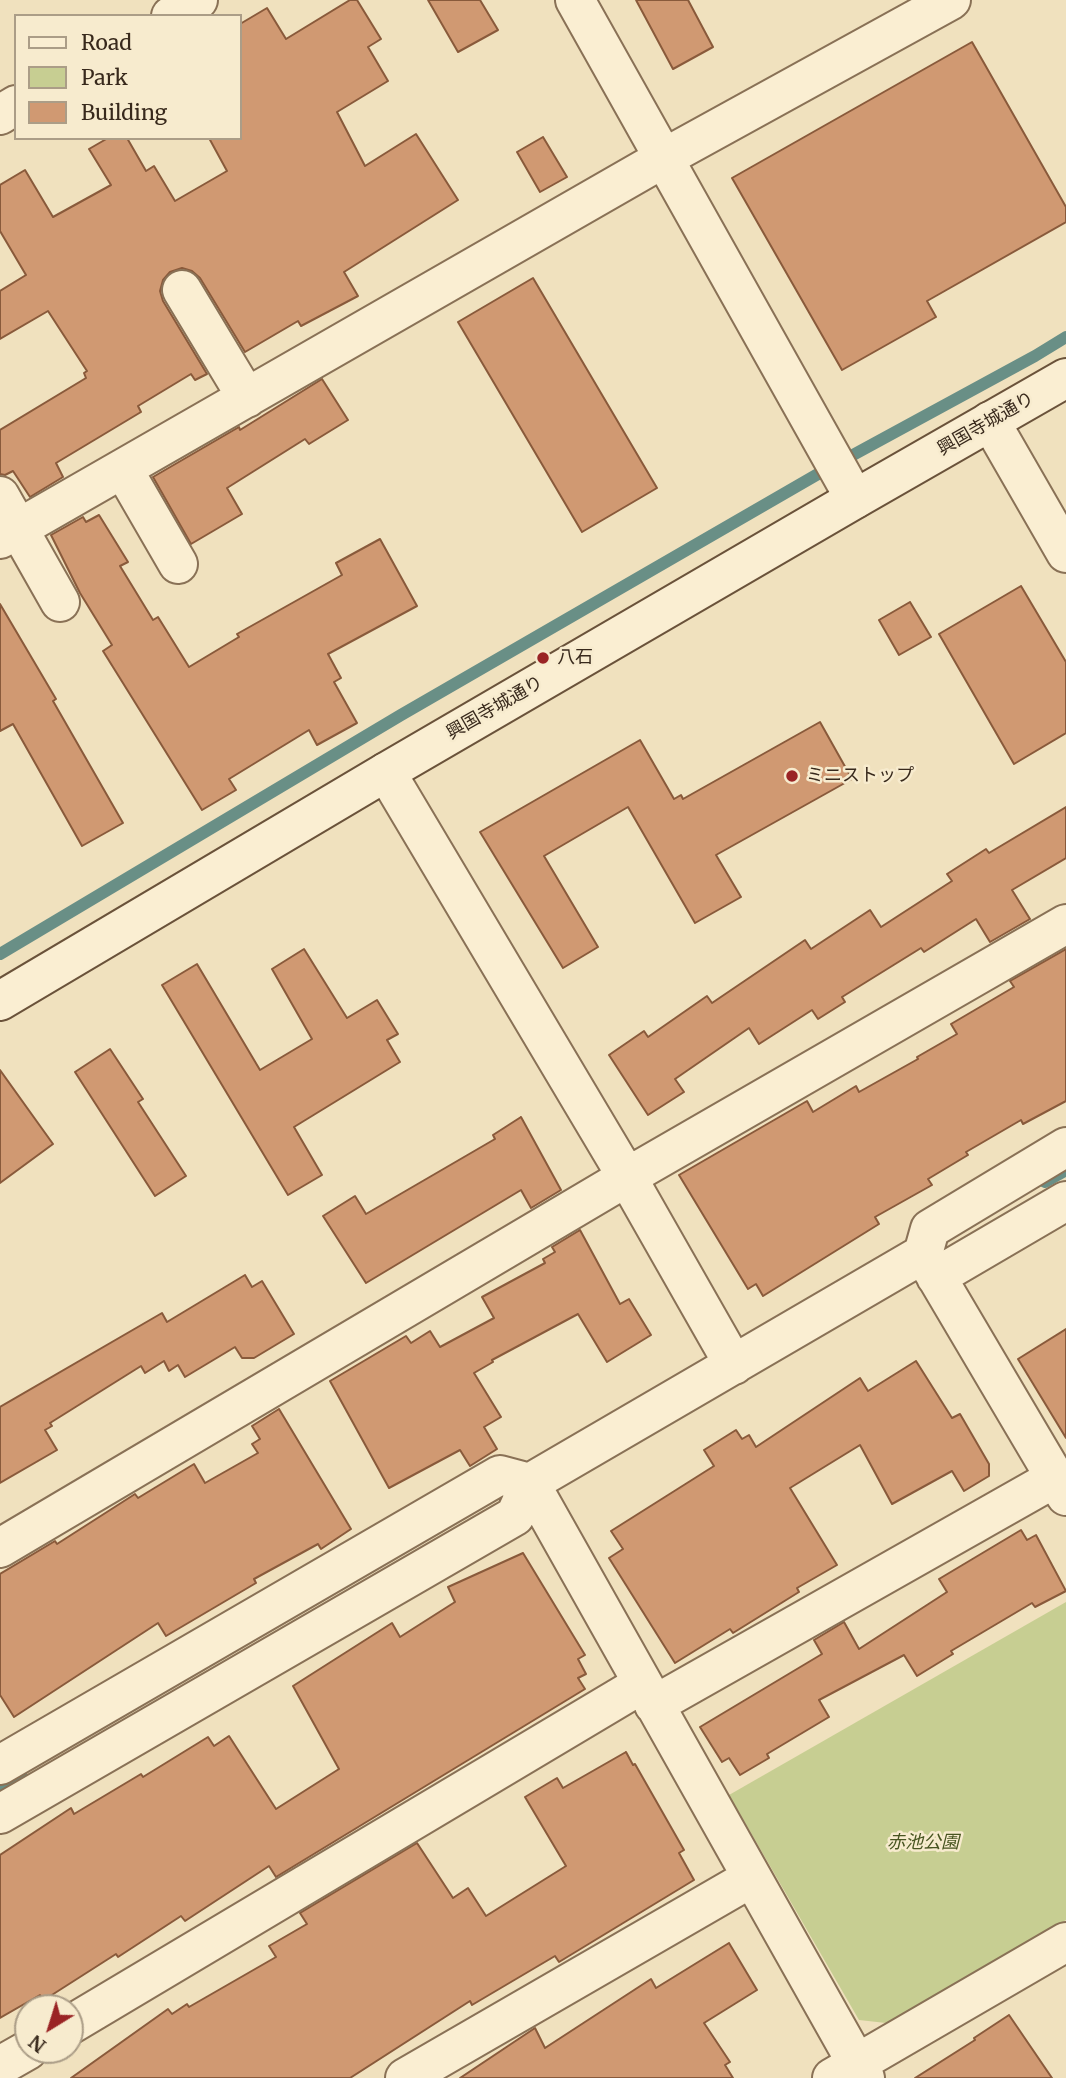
<!DOCTYPE html>
<meta charset="utf-8">
<style>
body{margin:0}
#map{position:relative;width:1066px;height:2078px;overflow:hidden;background:#f0e1be;font-family:Merriweather,serif}
canvas{display:block}
.legend{position:absolute;left:14px;top:14px;width:228px;height:126px;box-sizing:border-box;background:#f7ebce;border:2px solid #ab9d87;margin:0;padding:9px 12px;list-style:none;font-size:21px;color:#38291c}
.legend li{display:flex;align-items:center;gap:14px;height:35px}
.legend b{width:35px;border:2px solid #ab9d87}
.north{position:absolute;left:14px;top:1994px;width:70px;height:70px;box-sizing:border-box;background:#f7ebce;border:2px solid #ab9d87;border-radius:50%;rotate:218deg;font-size:19px;font-weight:700;line-height:28px;text-align:center;color:#38291c}
.north::after{content:'';display:block;margin:auto;width:24px;height:32px;background:#9a2425;clip-path:polygon(50% 0,100% 100%,50% 72%,0 100%)}
</style>
<div id="map">
<canvas width="1066" height="2078"></canvas>
<ul class="legend">
<li><b style="height:9px;background:#faeed2"></b>Road</li>
<li><b style="height:19px;background:#c7ce92"></b>Park</li>
<li><b style="height:19px;background:#d09972"></b>Building</li>
</ul>
<div class="north">N</div>
</div>
<script>
const ctx = document.querySelector('canvas').getContext('2d');
ctx.lineJoin = 'round';
function fillPath(path, color) {
  ctx.fillStyle = color;
  ctx.fill(path, 'evenodd');
}
function poly(rows) {
  const path = new Path2D();
  for (const r of rows) {
    path.moveTo(r[0], r[1]);
    for (let i = 2; i < r.length; i += 2) path.lineTo(r[i], r[i + 1]);
  }
  return path;
}
function strokePath(path, color, width, dash) {
  ctx.strokeStyle = color;
  ctx.lineWidth = width;
  ctx.lineCap = dash ? 'butt' : 'round';
  ctx.setLineDash(dash || []);
  ctx.stroke(path);
}
function label(font, color, halo, rows, align = 'center') {
  ctx.font = font + ' Merriweather,"Noto Sans JP",serif';
  ctx.lineWidth = 5;
  ctx.setLineDash([]);
  ctx.textBaseline = 'middle';
  ctx.strokeStyle = halo;
  ctx.fillStyle = color;
  for (const [text, x, y, turn = 0] of rows) {
    ctx.save();
    ctx.translate(x, y);
    ctx.rotate((+turn || 0) * Math.PI / 180);
    ctx.textAlign = isNaN(turn) ? turn : align;
    if (halo) ctx.strokeText(text, 0, 0);
    ctx.fillText(text, 0, 0);
    ctx.restore();
  }
}
const green = poly([
 [1066,1602,1066,1920,886,2023,859,2020,729,1795]
]);
const stream = poly([
 [0,954,401,715,818,474,1035,356,1066,337],
 [1045,1182,1066,1170],
 [0,1786,21,1774]
]);
const building = poly([
 [350,0,357,0,381,39,368,47,388,81,337,112,365,166,416,134,458,200,344,272,358,296,301,326,298,321,245,352,200,278,192,271,182,268,170,272,163,280,160,291,163,301,207,374,195,380,191,374,138,406,141,412,56,463,63,477,30,497,13,471,5,475,0,474,0,430,86,378,84,373,87,371,48,311,0,339,0,291,26,275,0,231,0,185,25,170,53,217,111,185,89,149,108,138,127,138,146,171,154,166,175,201,227,171,209,138,240,138,240,24,267,8,286,39,350,0],
 [428,0,480,0,498,30,458,52,428,0],
 [636,0,688,0,713,47,673,69,636,0],
 [972,42,1066,207,1066,222,927,301,936,317,842,370,732,178,972,42],
 [543,137,567,177,540,192,517,152,543,137],
 [533,278,657,488,582,532,458,322,533,278],
 [322,379,348,420,309,444,305,439,227,488,242,514,191,544,153,477,239,427,240,430,322,379],
 [99,515,128,562,120,566,153,620,158,617,189,667,239,637,237,634,342,575,336,563,380,539,417,606,328,654,341,678,334,682,357,723,317,745,309,730,229,779,236,790,202,810,103,651,112,645,80,593,51,535,83,517,86,522,99,515],
 [1021,586,1066,662,1066,733,1014,764,939,634,1021,586],
 [910,602,931,637,899,655,879,620,910,602],
 [0,604,56,699,53,701,123,823,82,846,13,724,0,731,0,604],
 [820,722,852,779,716,855,741,897,695,923,628,807,544,856,598,947,563,968,480,832,640,740,674,799,681,795,683,799,820,722],
 [1066,807,1066,858,1012,890,1030,919,990,942,976,919,924,952,921,948,842,997,845,1002,818,1019,812,1010,759,1044,749,1028,675,1079,684,1092,648,1115,609,1055,644,1031,648,1037,707,996,712,1003,805,940,811,949,870,910,881,927,952,881,947,874,986,849,989,853,1066,807],
 [304,949,347,1018,377,1000,398,1034,387,1040,400,1062,294,1127,322,1175,288,1195,162,985,197,964,260,1070,312,1039,272,969,304,949],
 [1066,949,1066,1101,1023,1124,1021,1120,966,1152,968,1155,928,1179,932,1185,875,1217,879,1224,763,1296,756,1284,748,1289,679,1175,807,1101,813,1112,856,1086,859,1092,918,1059,917,1057,957,1034,951,1024,1014,987,1010,981,1066,949],
 [110,1049,143,1099,138,1102,186,1176,155,1196,75,1072,110,1049],
 [0,1070,53,1144,0,1183,0,1070],
 [521,1117,561,1190,531,1208,521,1190,366,1283,323,1216,355,1196,366,1214,495,1139,493,1135,521,1117],
 [580,1230,620,1304,629,1299,651,1335,607,1362,578,1314,492,1360,493,1362,474,1373,501,1417,484,1427,497,1449,470,1466,460,1450,389,1488,330,1381,406,1336,411,1343,430,1331,440,1347,494,1318,482,1297,545,1263,543,1259,555,1252,552,1247,580,1230],
 [245,1275,252,1287,262,1281,294,1334,254,1358,242,1358,235,1347,185,1377,178,1365,169,1371,164,1361,145,1373,141,1366,50,1423,52,1426,45,1430,57,1450,0,1483,0,1407,162,1313,167,1322,245,1275],
 [1066,1329,1066,1438,1018,1359,1066,1329],
 [916,1361,952,1418,960,1414,989,1464,989,1476,964,1491,952,1471,892,1504,860,1445,790,1488,837,1565,797,1588,799,1592,733,1633,730,1629,675,1663,609,1558,623,1549,611,1531,714,1466,704,1450,736,1430,742,1439,749,1435,756,1447,860,1378,868,1391,916,1361],
 [279,1409,351,1529,321,1549,318,1544,254,1579,256,1583,166,1636,158,1623,14,1717,0,1695,0,1574,55,1541,57,1544,135,1494,138,1498,194,1464,205,1483,258,1453,252,1444,260,1439,252,1426,279,1409],
 [1021,1530,1027,1540,1036,1535,1066,1591,1035,1607,1032,1603,951,1651,953,1654,917,1676,904,1655,819,1700,829,1717,767,1754,769,1758,740,1775,729,1758,722,1762,700,1727,822,1654,814,1640,844,1622,859,1649,947,1592,939,1579,1021,1530],
 [523,1553,585,1655,578,1659,586,1674,578,1678,585,1689,276,1877,269,1866,185,1921,181,1916,118,1957,116,1954,44,2000,40,1995,0,2018,0,1855,71,1808,74,1814,141,1774,143,1777,208,1737,214,1746,229,1736,276,1809,339,1769,293,1686,392,1623,400,1637,455,1602,448,1587,523,1553],
 [626,1752,633,1765,635,1764,684,1850,679,1853,694,1880,559,1962,555,1956,472,2005,470,2001,350,2078,71,2078,168,2009,172,2014,187,2004,189,2007,276,1957,269,1946,307,1924,300,1913,417,1843,453,1898,468,1888,486,1916,566,1866,525,1797,557,1778,563,1788,626,1752],
 [729,1943,757,1990,704,2023,730,2062,725,2065,733,2078,460,2078,535,2028,545,2048,651,1979,656,1988,729,1943],
 [1009,2015,1052,2078,915,2078,975,2040,974,2038,1009,2015]
]);
const street = poly([
 [575,0,855,499],
 [171,16,198,0],
 [0,115,16,105],
 [182,290,247,398],
 [990,421,1066,553],
 [123,469,178,564],
 [0,496,60,602],
 [0,539,664,158,951,0],
 [386,772,627,1177,734,1365],
 [923,1254,1066,1496],
 [936,1277,1066,1201],
 [0,1548,627,1177,1066,924],
 [654,1705,1055,1478],
 [0,1765,500,1475,530,1483,865,2078],
 [0,1814,515,1516,530,1483,923,1254,930,1229,1066,1147],
 [70,2025,642,1684],
 [0,2066,28,2050],
 [405,2078,751,1878],
 [832,2078,1066,1942]
]);
const secondary = poly([
 [0,1001,386,772,855,499,1066,378]
]);
const markers = [
 [543,658,7,"#9a2425"],
 [792,776,7,"#9a2425"]
];
const streetNames = [
 ["興国寺城通り",986,424,-30],
 ["興国寺城通り",495,708,-30]
];
const poiNames = [
 ["八石",557,658],
 ["ミニストップ",806,776]
];
const parkNames = [
 ["赤池公園",923,1843]
];
fillPath(green, '#c7ce92');
strokePath(stream, '#698f86', 12);
fillPath(building, '#d09972');
strokePath(building, '#895a3b', 2);
strokePath(street, '#897156', 42);
strokePath(secondary, '#6a523a', 42);
strokePath(street, '#faeed2', 38);
strokePath(secondary, '#faeed2', 38);
for (const [x, y, r, color] of markers) {
  const dot = new Path2D();
  dot.arc(x, y, r, 0, 2 * Math.PI);
  ctx.fillStyle = color;
  ctx.fill(dot);
  strokePath(dot, '#f7ebce', 2.5);
}
label('18px', '#38291c', '#f7ebce', streetNames);
label('18px', '#38291c', '#f7ebce', poiNames, 'left');
label('italic 18px', '#485521', '#f7ebce', parkNames);
</script>
